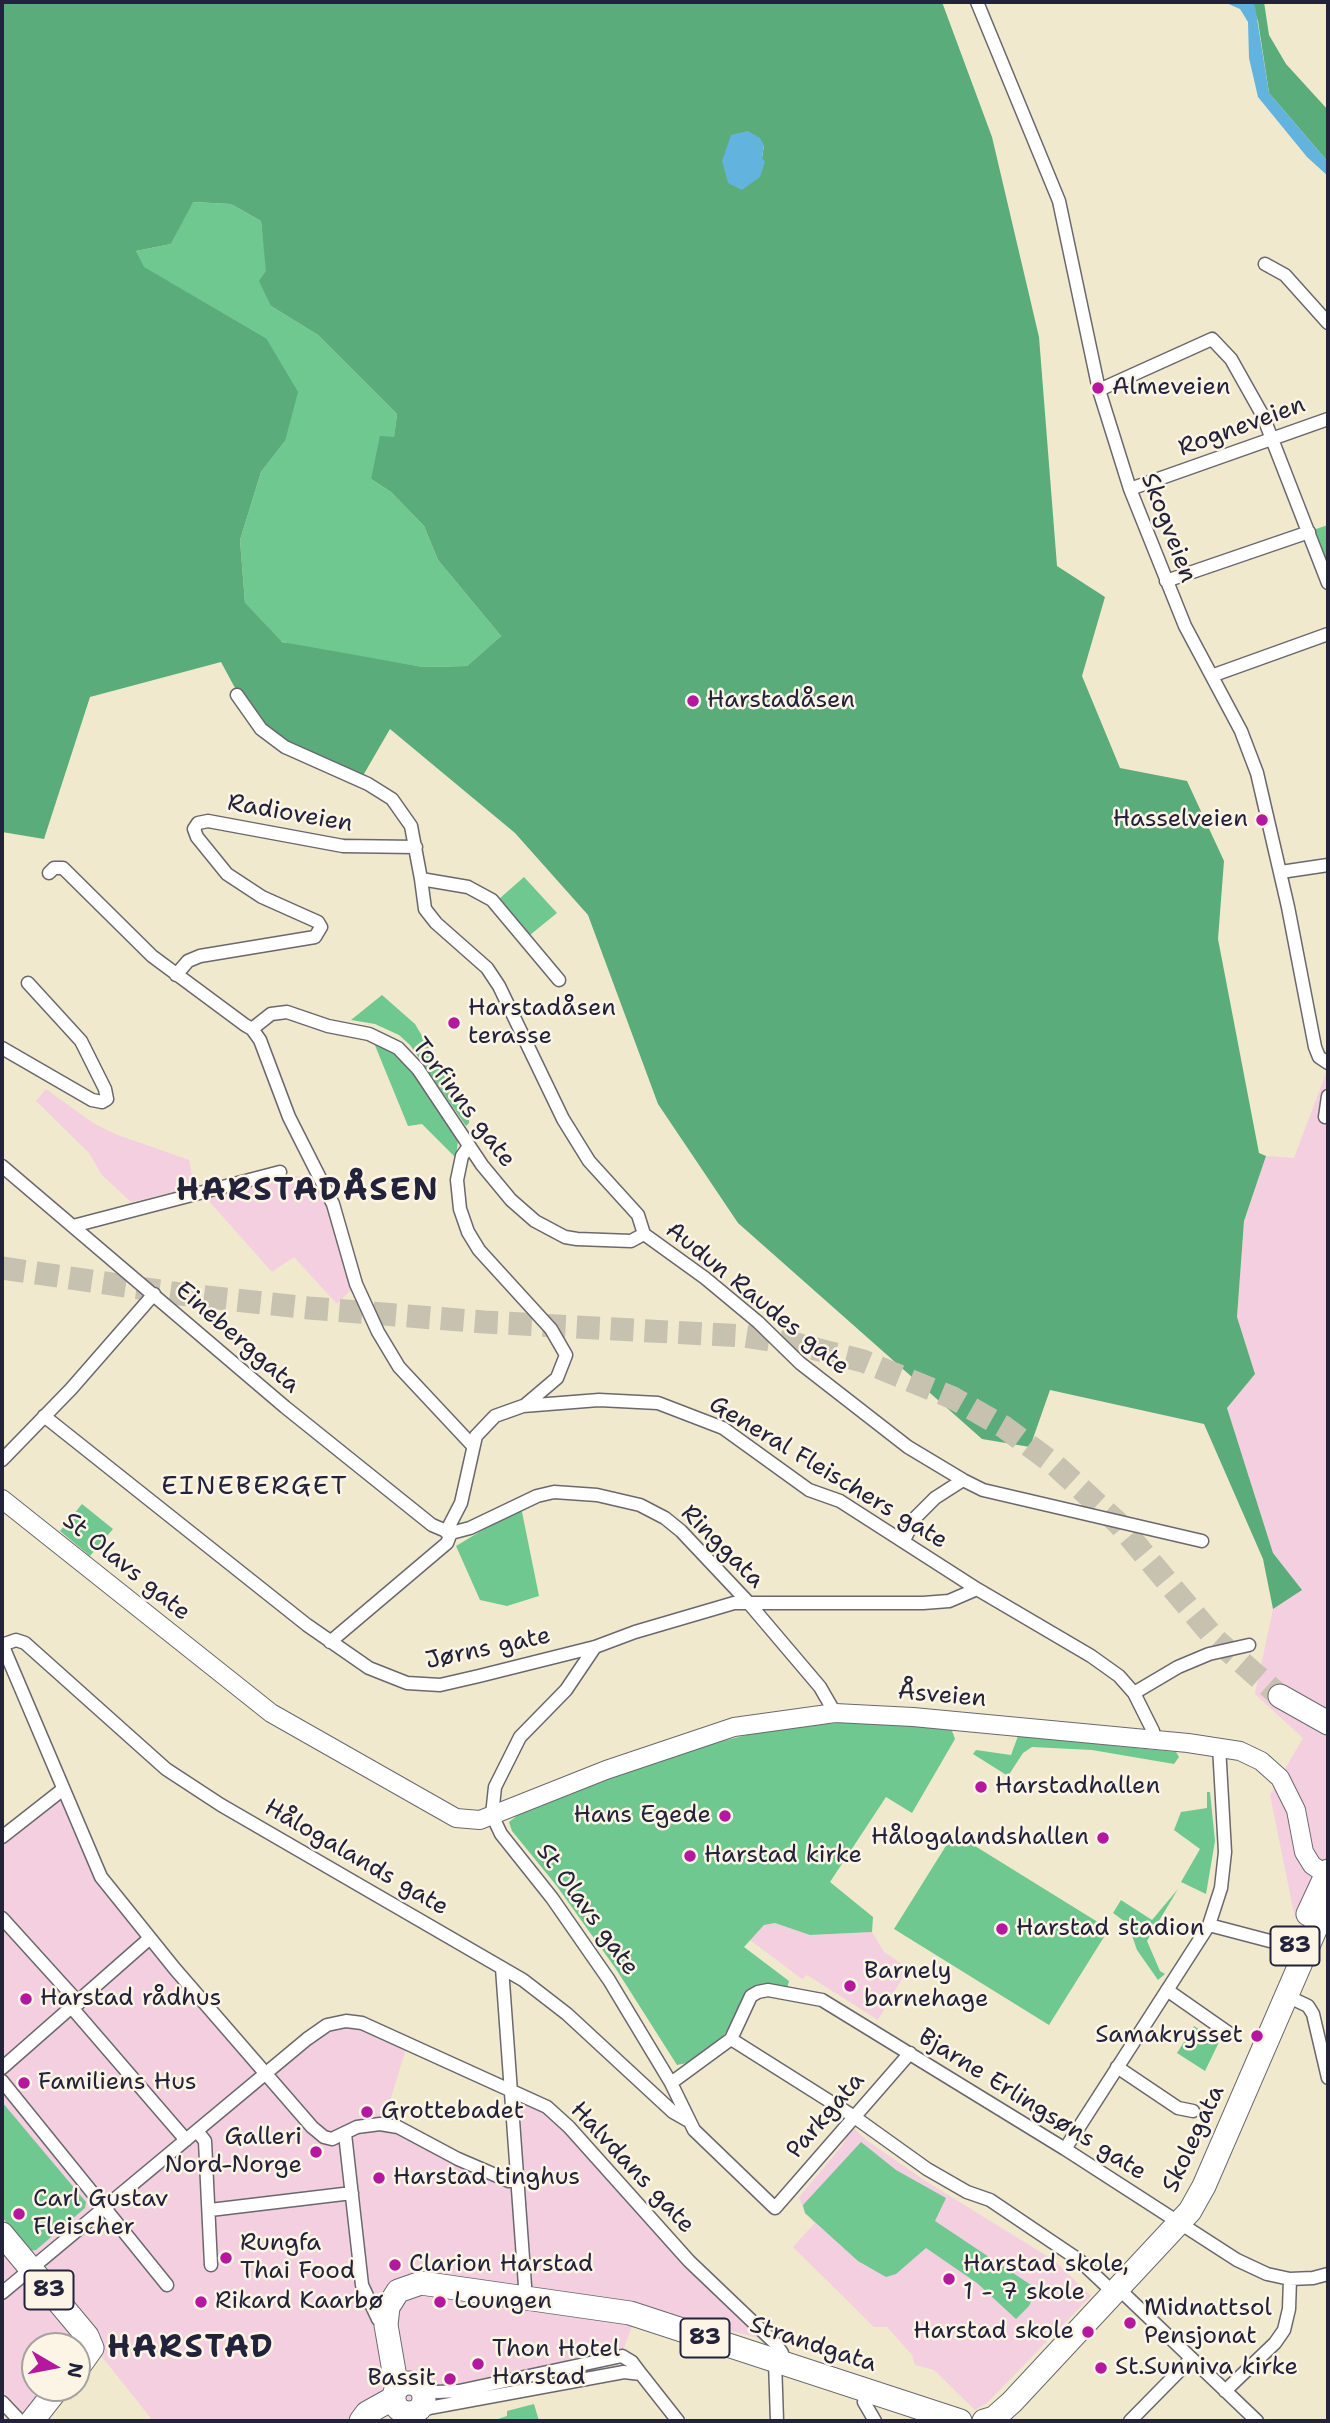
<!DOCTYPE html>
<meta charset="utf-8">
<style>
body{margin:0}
#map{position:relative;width:1330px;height:2423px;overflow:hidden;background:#f0e9cd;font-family:"Shantell Sans",sans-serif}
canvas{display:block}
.frame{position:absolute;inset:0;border:4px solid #22223b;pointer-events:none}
.north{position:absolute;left:21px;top:2332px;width:70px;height:70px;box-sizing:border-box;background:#fcf5e5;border:2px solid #a5a1a1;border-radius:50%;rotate:100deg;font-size:19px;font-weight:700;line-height:28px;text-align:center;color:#22223b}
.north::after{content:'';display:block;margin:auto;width:24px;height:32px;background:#b5179e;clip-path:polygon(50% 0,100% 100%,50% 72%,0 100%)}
</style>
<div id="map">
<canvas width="1330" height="2423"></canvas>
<div class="frame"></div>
<div class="north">N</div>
</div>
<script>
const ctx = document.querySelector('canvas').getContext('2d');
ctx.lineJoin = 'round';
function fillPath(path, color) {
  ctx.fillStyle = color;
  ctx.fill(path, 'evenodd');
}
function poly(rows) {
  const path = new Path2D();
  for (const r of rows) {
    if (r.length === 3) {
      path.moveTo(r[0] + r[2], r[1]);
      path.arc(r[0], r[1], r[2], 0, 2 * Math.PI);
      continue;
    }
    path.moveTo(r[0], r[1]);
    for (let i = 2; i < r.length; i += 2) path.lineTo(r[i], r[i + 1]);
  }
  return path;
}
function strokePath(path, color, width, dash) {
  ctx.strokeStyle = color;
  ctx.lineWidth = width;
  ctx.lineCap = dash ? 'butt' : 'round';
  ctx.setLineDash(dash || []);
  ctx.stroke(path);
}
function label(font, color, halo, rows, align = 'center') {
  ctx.font = font + ' "Shantell Sans",sans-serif';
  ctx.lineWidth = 5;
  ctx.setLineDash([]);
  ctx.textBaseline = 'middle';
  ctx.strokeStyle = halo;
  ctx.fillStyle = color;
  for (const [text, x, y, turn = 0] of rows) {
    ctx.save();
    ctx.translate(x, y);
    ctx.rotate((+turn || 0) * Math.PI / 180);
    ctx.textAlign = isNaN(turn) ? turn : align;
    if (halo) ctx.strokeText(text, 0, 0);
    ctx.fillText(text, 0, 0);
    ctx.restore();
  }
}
const built = poly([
 [1328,1068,1328,1930,1295,1918,1270,1795,1303,1738,1255,1694,1273,1609,1301,1590,1273,1553,1227,1408,1255,1374,1237,1317,1244,1221,1266,1156,1294,1158],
 [46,1089,93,1123,115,1134,189,1160,194,1187,131,1202,102,1175,89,1153,36,1101],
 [272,1175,317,1177,328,1202,353,1288,337,1304,294,1257,272,1272,208,1200,207,1195],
 [61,1787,93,1859,141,1934,272,2070,317,2033,343,2024,409,2039,382,2127,428,2136,521,2186,512,2086,559,2117,762,2339,639,2307,622,2353,394,2410,374,2421,153,2421,99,2353,77,2373,77,2346,35,2346,35,2388,61,2388,27,2421,2,2406,2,1834],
 [775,1923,811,1935,872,1932,884,1952,908,1968,878,2020,807,1975,802,1979,750,1940,764,1925],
 [852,2127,869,2142,924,2180,1055,2261,1091,2296,988,2402,975,2410,934,2370,915,2365,912,2355,887,2327,874,2327,793,2247,815,2223,805,2214,799,2197,842,2146]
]);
const green = poly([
 [192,202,231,204,261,221,271,306,318,335,397,414,394,438,371,479,391,492,424,526,438,560,501,636,467,666,423,667,297,646,243,630,245,603,240,540,261,472,285,441,266,338,143,267,136,251,171,244],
 [1328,525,1328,569,1313,530],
 [524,877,557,913,530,935,499,899],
 [382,995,415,1024,469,1115,469,1123,466,1126,410,1045,399,1035,375,1024,351,1020],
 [372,1038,401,1055,417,1076,458,1140,456,1158,422,1124,408,1126],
 [82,1504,113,1529,90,1556,60,1531],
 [521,1507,539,1596,507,1606,480,1600,456,1546],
 [860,1721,951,1728,955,1739,912,1813,886,1797,830,1882,873,1917,872,1932,810,1935,775,1923,764,1925,744,1947,789,1981,787,1989,762,1987,719,2041,692,2062,677,2065,616,1969,556,1885,512,1831,509,1822,518,1815,672,1754,770,1729],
 [1018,1736,1176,1752,1179,1757,1174,1764,1092,1750,1032,1747,1023,1753,1008,1776,973,1754,976,1750,1011,1755],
 [1207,1792,1210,1792,1215,1841,1206,1894,1181,1882,1200,1849,1174,1830,1181,1812,1207,1808],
 [954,1833,1109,1929,1049,2025,894,1929],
 [1178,1889,1147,1941,1160,1971,1165,1974,1158,1980,1137,1950,1128,1924,1113,1913,1121,1900,1152,1920],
 [1194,2026,1213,2038,1217,2034,1220,2040,1205,2071,1177,2053],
 [2,2102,86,2202,85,2208,36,2250,30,2251,2,2217],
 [861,2142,896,2170,946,2198,935,2221,1037,2289,1029,2306,1016,2319,977,2283,926,2248,896,2274,886,2277,858,2261,805,2213,803,2205],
 [534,2404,539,2421,492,2421,507,2416,507,2411]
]);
const forest = poly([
 [2,2,942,2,992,137,1039,337,1057,566,1105,597,1082,676,1120,768,1187,781,1224,861,1218,939,1259,1153,1266,1156,1244,1221,1237,1317,1255,1374,1227,1408,1273,1553,1302,1590,1273,1609,1263,1559,1204,1424,1050,1390,1030,1447,982,1439,738,1223,658,1104,588,915,515,833,390,729,361,779,255,725,221,662,90,697,44,839,2,832],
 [764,145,762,158,725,157],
 [193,202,231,204,261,221,266,271,259,281,271,306,318,335,397,414,394,437,380,436,371,479,391,492,424,526,438,560,501,636,467,666,423,667,282,642,245,603,240,540,261,472,285,441,298,392,266,338,144,267,136,251,171,244],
 [1251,2,1264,2,1269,35,1286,64,1328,110,1328,162,1269,93,1258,21]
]);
const water = poly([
 [1224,2,1251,2,1255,6,1269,93,1328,162,1328,176,1307,157,1258,97,1249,58,1248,22,1240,9],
 [748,131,760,138,764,145,762,158,765,162,760,177,742,190,728,183,722,161,731,135]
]);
const highwayTunnel = poly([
 [2,1268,180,1294,309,1308,484,1322,744,1336,796,1344,863,1361,953,1398,1004,1427,1054,1464,1118,1523,1216,1640,1280,1696]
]);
const street = poly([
 [977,2,1059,201,1099,390,1130,489,1185,626,1241,731,1257,773,1288,907,1315,1047,1319,1057,1328,1063],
 [1265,264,1285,275,1328,323],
 [1099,390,1212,339,1231,359,1263,416,1328,583],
 [1130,489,1328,419],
 [1166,581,1309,532],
 [1214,675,1328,634],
 [237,695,261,729,285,747,368,784,392,799,411,826,421,879],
 [1281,872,1328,865],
 [49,873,54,868,63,868,152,956,245,1025,252,1029,271,1014,287,1012,328,1026,369,1034,398,1048,418,1069,482,1165,511,1200,535,1221,565,1237,577,1239,631,1241,644,1234],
 [176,975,188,961,200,956,315,937,321,927,318,922,262,897,227,874,197,837,194,829,198,823,208,821,343,846,416,847],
 [559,980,492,900,468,887,421,879,425,909,436,923,487,968,499,986,563,1119,589,1161,638,1215,644,1234],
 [252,1029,260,1040,289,1117,333,1204,356,1284,378,1332,399,1367,472,1445],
 [2,1048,92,1100,102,1102,107,1099,105,1089,81,1041,28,983],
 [1325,1117,1328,1096],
 [469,1146,462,1156,457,1180,460,1209,468,1232,479,1250,551,1329,566,1355,557,1378,524,1406],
 [2,1166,285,1407,432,1525,451,1533],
 [73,1226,280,1172],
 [644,1234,705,1278,758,1322,800,1363,908,1447,963,1480,983,1490,1202,1541],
 [44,1416,307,1625,369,1668,407,1683,440,1685,479,1676,595,1647,635,1632,734,1603,923,1603,949,1601,977,1589],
 [2,1460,71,1389,154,1294],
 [446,1532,461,1503,476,1436,495,1416,523,1406,599,1400,658,1403,723,1428,809,1490,840,1501,977,1589,1091,1656,1119,1676,1134,1693,1153,1731,1154,1739],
 [904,1540,916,1517,935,1498,963,1480],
 [330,1642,447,1543,451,1533,470,1528,537,1496,554,1492,597,1495,640,1505,665,1518,681,1531,747,1601,820,1687,835,1713],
 [2,1644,101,1877,175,1969,312,2127,324,2137,332,2139,357,2127,380,2124,398,2127,458,2159,509,2181,517,2181],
 [2,1645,16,1640,25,1643,166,1769,221,1805,523,1980,567,2014,673,2112,687,2120],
 [595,1647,566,1690,520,1737,495,1787,492,1815,501,1834,552,1898,609,1980,671,2083,694,2130,775,2208,910,2053],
 [1134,1693,1178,1667,1209,1654,1249,1645],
 [2,1837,62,1790],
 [2,1918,79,2003],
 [1209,1925,1270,1941],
 [502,1968,525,2286,524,2297],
 [1167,1990,1230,2034],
 [1289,1997,1308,2006,1313,2014,1328,2078],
 [73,2009,186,2140],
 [731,2039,751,1996,758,1992,768,1990,822,2000,1065,2149,1237,2260,1267,2274,1290,2279],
 [1117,2067,1178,2108,1193,2111],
 [2,2068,150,1938],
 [2,2081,167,2285],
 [671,2083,731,2039,853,2116,927,2169,967,2192,990,2200,1079,2260,1115,2294],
 [197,2131,205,2141,211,2265],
 [345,2134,362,2285,378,2319,386,2325],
 [1065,2149,1209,1925,1221,1888,1225,1852,1219,1746],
 [210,2210,352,2193],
 [1119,2289,1257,2421],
 [2,2293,307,2039,327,2025,346,2021,362,2023,547,2107,569,2127,689,2261,776,2344,782,2353,781,2363],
 [775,2361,777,2421],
 [641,2374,678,2421],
 [867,2391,864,2402,875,2421],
 [1225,2391,1275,2343,1284,2330,1289,2309,1290,2279,1313,2278,1328,2274],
 [2,2402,20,2421],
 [418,2410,624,2372,641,2374,632,2362,622,2356,459,2391,437,2392,420,2388],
 [1130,2421,1191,2359]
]);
const secondary = poly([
 [2,1499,271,1713,456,1818,480,1820,606,1770,734,1727,835,1713,913,1717,1188,1743,1240,1751,1261,1761,1280,1778,1296,1810,1304,1852,1312,1865,1328,1876]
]);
const highway = poly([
 [1280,1696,1328,1723],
 [1308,1914,1328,1871],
 [2,2234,87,2336,92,2348,77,2369],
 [409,2398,15],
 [397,2389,386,2325,388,2307,398,2291,421,2283,630,2313,960,2421],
 [32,2421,58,2388],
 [361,2421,367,2413,394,2398],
 [984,2421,994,2418,1012,2402,1190,2211,1204,2186,1328,1900]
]);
const markers = [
 [1098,388,7,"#b5179e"],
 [693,701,7,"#b5179e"],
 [1262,820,7,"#b5179e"],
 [454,1023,7,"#b5179e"],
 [981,1787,7,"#b5179e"],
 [725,1816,7,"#b5179e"],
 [1103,1838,7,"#b5179e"],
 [690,1856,7,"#b5179e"],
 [1002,1929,7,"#b5179e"],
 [850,1986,7,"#b5179e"],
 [26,1999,7,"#b5179e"],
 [1257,2036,7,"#b5179e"],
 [24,2083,7,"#b5179e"],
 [367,2112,7,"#b5179e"],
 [316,2152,7,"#b5179e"],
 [379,2178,7,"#b5179e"],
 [19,2214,7,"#b5179e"],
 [226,2258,7,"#b5179e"],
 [395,2265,7,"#b5179e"],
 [949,2279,7,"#b5179e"],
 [201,2302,7,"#b5179e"],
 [440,2302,7,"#b5179e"],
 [1130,2323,7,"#b5179e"],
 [1088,2332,7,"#b5179e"],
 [478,2364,7,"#b5179e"],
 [1101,2368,7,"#b5179e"],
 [450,2379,7,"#b5179e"]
];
const shields = [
 [1295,1946,49],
 [49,2290,49],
 [705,2338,49]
];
const shieldNames = [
 ["83",1295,1946],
 ["83",49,2290],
 ["83",705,2338]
];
const poiNames = [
 ["Almeveien",1112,388],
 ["Harstadåsen",707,701],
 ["Hasselveien",1248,820,"right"],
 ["Harstadåsen",468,1009],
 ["terasse",468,1037],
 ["Harstadhallen",995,1787],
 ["Hans Egede",711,1816,"right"],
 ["Hålogalandshallen",1089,1838,"right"],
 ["Harstad kirke",704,1856],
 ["Harstad stadion",1016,1929],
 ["Barnely",864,1972],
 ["barnehage",864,2000],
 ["Harstad rådhus",40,1999],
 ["Samakrysset",1243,2036,"right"],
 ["Familiens Hus",38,2083],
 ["Grottebadet",381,2112],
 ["Galleri",302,2138,"right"],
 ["Nord-Norge",302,2166,"right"],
 ["Harstad tinghus",393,2178],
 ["Carl Gustav",33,2200],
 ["Fleischer",33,2228],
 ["Rungfa",240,2244],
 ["Thai Food",240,2272],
 ["Clarion Harstad",409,2265],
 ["Harstad skole,",963,2265],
 ["1 - 7 skole",963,2293],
 ["Rikard Kaarbø",215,2302],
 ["Loungen",454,2302],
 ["Midnattsol",1144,2309],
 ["Pensjonat",1144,2337],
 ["Harstad skole",1074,2332,"right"],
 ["Thon Hotel",492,2350],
 ["Harstad",492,2378],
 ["St.Sunniva kirke",1115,2368],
 ["Bassit",436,2379,"right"]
];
const streetNames = [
 ["Rogneveien",1242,427,-20],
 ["Skogveien",1168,528,69],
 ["Radioveien",290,814,10],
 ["Torfinns gate",463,1103,53],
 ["Audun Raudes gate",757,1299,39],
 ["Eineberggata",237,1338,41],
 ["General Fleischers gate",828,1473,31],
 ["Ringgata",722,1547,45],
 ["St Olavs gate",126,1567,39],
 ["Jørns gate",488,1649,-12],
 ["Åsveien",942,1696,5],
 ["Hålogalands gate",356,1858,30],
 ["St Olavs gate",587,1910,54],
 ["Bjarne Erlingsøns gate",1032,2105,32],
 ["Parkgata",826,2116,-49],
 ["Skolegata",1194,2139,-65],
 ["Halvdans gate",632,2168,47],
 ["Strandgata",813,2345,18]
];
const neighbourhoodNames = [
 ["EINEBERGET",255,1487]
];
const districtNames = [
 ["HARSTADÅSEN",308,1192],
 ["HARSTAD",191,2349]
];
fillPath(built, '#f3cfdf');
fillPath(green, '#6ec88f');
fillPath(forest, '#5aac7a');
fillPath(water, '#62b3dd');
strokePath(highwayTunnel, '#c7c1b0', 23, [23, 11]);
strokePath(street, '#6a686e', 15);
strokePath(secondary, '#6a686e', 20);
strokePath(highway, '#6a686e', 25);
strokePath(street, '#fff', 12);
strokePath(secondary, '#fff', 18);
strokePath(highway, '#fff', 23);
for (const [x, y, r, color] of markers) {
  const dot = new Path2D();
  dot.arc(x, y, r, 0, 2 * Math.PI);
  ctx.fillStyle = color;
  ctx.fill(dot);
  strokePath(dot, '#fcf5e5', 2.5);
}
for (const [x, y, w] of shields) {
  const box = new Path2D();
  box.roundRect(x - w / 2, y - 19.5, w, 39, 5);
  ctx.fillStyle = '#fcf5e5';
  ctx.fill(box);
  strokePath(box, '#22223b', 2);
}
label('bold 23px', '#22223b', null, shieldNames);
label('24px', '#22223b', '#fcf5e5', poiNames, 'left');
label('24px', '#22223b', '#fcf5e5', streetNames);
ctx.letterSpacing = '2px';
label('26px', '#22223b', '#fcf5e5', neighbourhoodNames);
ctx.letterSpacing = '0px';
ctx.letterSpacing = '2px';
label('bold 32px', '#22223b', '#fcf5e5', districtNames);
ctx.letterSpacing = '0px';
</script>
